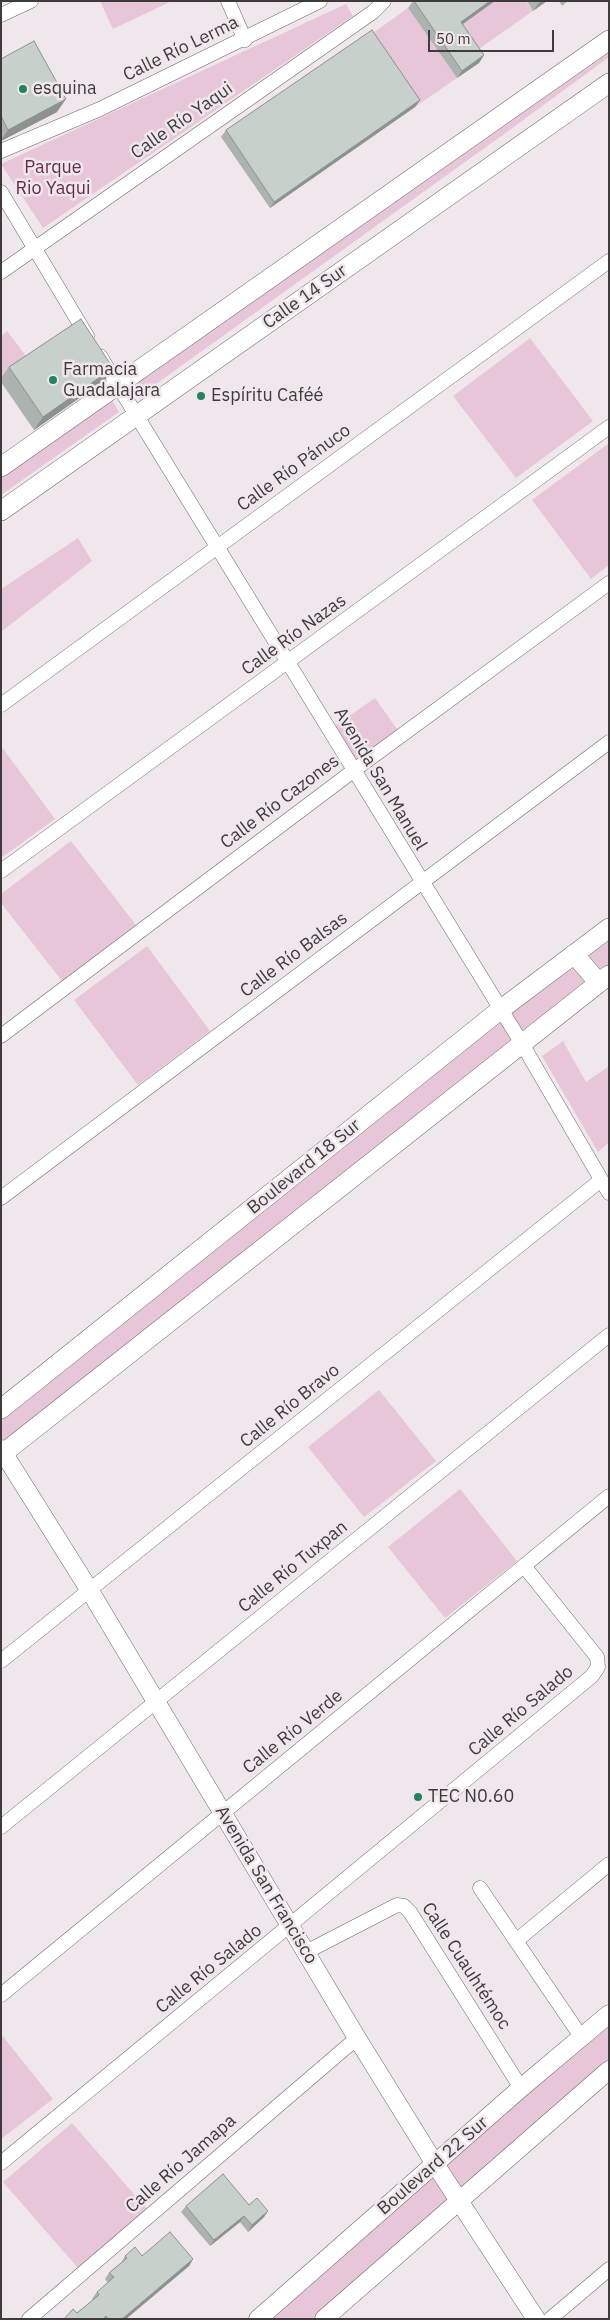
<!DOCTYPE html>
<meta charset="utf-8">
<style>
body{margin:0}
#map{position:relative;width:610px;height:2320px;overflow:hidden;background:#f0e7ec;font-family:"IBM Plex Sans",sans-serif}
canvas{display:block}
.frame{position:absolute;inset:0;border:2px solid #3f3b3d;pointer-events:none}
.scale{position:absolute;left:428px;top:30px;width:126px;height:22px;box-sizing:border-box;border:2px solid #3f3b3d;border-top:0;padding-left:6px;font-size:15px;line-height:18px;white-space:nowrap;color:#3f3b3d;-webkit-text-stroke:4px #f0e7ec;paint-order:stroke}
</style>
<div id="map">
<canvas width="610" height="2320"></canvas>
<div class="frame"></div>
<div class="scale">50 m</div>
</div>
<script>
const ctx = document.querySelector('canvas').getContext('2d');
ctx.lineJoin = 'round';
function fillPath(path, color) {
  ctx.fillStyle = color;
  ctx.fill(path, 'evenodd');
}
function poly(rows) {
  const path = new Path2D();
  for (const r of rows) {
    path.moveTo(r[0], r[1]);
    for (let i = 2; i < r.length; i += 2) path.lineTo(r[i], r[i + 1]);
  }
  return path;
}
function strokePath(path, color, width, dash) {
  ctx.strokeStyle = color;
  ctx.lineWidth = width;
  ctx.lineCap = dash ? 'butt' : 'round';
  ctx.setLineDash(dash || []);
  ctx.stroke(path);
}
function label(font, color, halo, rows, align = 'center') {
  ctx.font = font + ' "IBM Plex Sans",sans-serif';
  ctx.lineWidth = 5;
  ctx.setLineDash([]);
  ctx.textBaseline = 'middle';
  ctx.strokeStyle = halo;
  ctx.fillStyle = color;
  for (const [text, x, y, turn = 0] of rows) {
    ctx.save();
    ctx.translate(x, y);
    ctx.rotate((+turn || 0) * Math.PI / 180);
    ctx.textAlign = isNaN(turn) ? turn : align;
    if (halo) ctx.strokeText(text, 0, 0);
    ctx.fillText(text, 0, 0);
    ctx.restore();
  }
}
const green = poly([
 [100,1,172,1,113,29],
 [495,1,526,1,533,11,473,53,456,29],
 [346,4,353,16,43,228,1,164],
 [408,8,457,78,415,107,367,37],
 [609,50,609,57,511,129,138,397,131,388],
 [7,331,29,360,1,379,1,336],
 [530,338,593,421,516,478,453,396],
 [112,400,119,412,1,495,1,476],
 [609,443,609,565,591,579,532,500],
 [78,538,92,561,1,632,1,589],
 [375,698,402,736,359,766,332,728],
 [1,746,55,819,1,858],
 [71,841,136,925,62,981,1,903,1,894],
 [609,928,609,975,1,1455,1,1409],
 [147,946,210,1031,138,1085,74,1000],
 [563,1041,586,1082,609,1066,609,1142,598,1152,542,1056],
 [379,1390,436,1461,364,1517,308,1447],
 [460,1489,517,1561,445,1618,388,1547],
 [609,2014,609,2070,324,2319,258,2319],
 [1,2034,53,2099,1,2139],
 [72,2123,147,2209,78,2268,3,2182]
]);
const minor = poly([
 [228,1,245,40],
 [1,15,31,1],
 [1,151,100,109,320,1],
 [1,192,87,336],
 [1,272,373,12,384,1],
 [100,356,521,1042,609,1193],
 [1,705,609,261],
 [1,871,609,427],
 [1,1036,353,771,609,583],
 [1,1198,609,742],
 [1,1661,601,1180],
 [1,1827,609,1335],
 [480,1888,582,2038],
 [516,1941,609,1864],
 [306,1952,397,1905,404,1906,410,1912,521,2088],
 [1,1995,609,1496],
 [1,2163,592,1676,598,1667,597,1657,524,1566],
 [29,2319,357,2038],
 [550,2319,609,2269]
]);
const tertiary = poly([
 [1,1449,90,1591,357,2038,435,2164,536,2319],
 [258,2319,521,2088,609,2014],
 [324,2319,609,2070]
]);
const secondary = poly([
 [1,467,609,40],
 [1,511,609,83],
 [574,954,599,983],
 [1,1409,500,1010,609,928],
 [1,1455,609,975]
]);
const wall = poly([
 [413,1,495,1,462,24,484,55,479,63,457,78,408,8],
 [527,1,547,1,533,11],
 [559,1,568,1,562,6],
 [1,59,57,112,1,141],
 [420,100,415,107,270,208,221,137,226,130],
 [9,367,105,380,34,430,1,382,1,378],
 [249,2205,268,2211,264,2217,248,2232,240,2222,210,2246,181,2212,186,2206],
 [125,2256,142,2256,193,2259,189,2266,126,2319,64,2319,77,2313,93,2300,92,2299,97,2292,108,2283,105,2279,109,2273,121,2263]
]);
const shadedWall = poly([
 [490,1,495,1,456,29,461,22],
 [541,1,547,1,533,11,538,4],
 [484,55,479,63,457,78,462,71],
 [66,99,57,112,1,141,1,140,8,130],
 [420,100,415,107,270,208,274,202],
 [113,368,105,380,34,430,43,417],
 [268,2211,264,2217,248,2232,252,2225],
 [244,2216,240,2222,210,2246,214,2240],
 [193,2259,189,2266,126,2319,122,2319]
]);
const building = poly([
 [414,1,490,1,461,22,484,55,462,71,414,1],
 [372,30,420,100,274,202,226,130,372,30],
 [34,41,66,99,8,130,1,116,1,59,34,41],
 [81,319,113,368,43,417,9,367,81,319],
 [223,2174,249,2205,257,2198,268,2211,252,2225,244,2216,214,2240,186,2206,223,2174],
 [170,2232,193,2259,122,2319,108,2319,106,2316,103,2319,64,2319,73,2309,77,2313,99,2295,97,2292,114,2277,109,2273,127,2258,125,2256,135,2247,142,2256,170,2232]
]);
const markers = [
 [23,89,5,"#21845d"],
 [53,380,5,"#21845d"],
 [201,396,5,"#21845d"],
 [418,1797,5,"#21845d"]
];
const streetNames = [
 ["Calle Río Lerma",181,49,-26],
 ["Calle Río Yaqui",182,121,-35],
 ["Calle 14 Sur",305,297,-35],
 ["Calle Río Pánuco",294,468,-36],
 ["Calle Río Nazas",294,635,-36],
 ["Avenida San Manuel",380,779,59],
 ["Calle Río Cazones",280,802,-37],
 ["Calle Río Balsas",294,955,-37],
 ["Boulevard 18 Sur",304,1167,-39],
 ["Calle Río Bravo",290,1406,-39],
 ["Calle Río Tuxpan",293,1567,-39],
 ["Calle Río Salado",521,1711,-40],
 ["Calle Río Verde",293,1732,-39],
 ["Avenida San Francisco",266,1885,59],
 ["Calle Cuauhtémoc",466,1966,57],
 ["Calle Río Salado",209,1969,-39],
 ["Calle Río Jamapa",181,2164,-41],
 ["Boulevard 22 Sur",433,2166,-41]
];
const poiNames = [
 ["esquina",33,89],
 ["Farmacia",63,370],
 ["Guadalajara",63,391],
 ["Espíritu Caféé",211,396],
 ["TEC N0.60",428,1797]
];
const parkNames = [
 ["Parque",53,168],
 ["Rio Yaqui",53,189]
];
fillPath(green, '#e7c6d9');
strokePath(minor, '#6e676b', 15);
strokePath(tertiary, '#6e676b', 19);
strokePath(secondary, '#6e676b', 20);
strokePath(minor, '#fff', 14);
strokePath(tertiary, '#fff', 18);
strokePath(secondary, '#fff', 19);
fillPath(wall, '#acb3af');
fillPath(shadedWall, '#8c928e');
fillPath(building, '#c8d0cb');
strokePath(building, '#8c928e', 1);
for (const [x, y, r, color] of markers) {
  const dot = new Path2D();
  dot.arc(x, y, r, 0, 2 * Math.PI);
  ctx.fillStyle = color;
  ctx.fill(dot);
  strokePath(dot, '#f0e7ec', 2);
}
label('18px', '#3f3b3d', '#f0e7ec', streetNames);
label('18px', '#3f3b3d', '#f0e7ec', poiNames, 'left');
label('18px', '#662b51', '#f0e7ec', parkNames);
</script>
